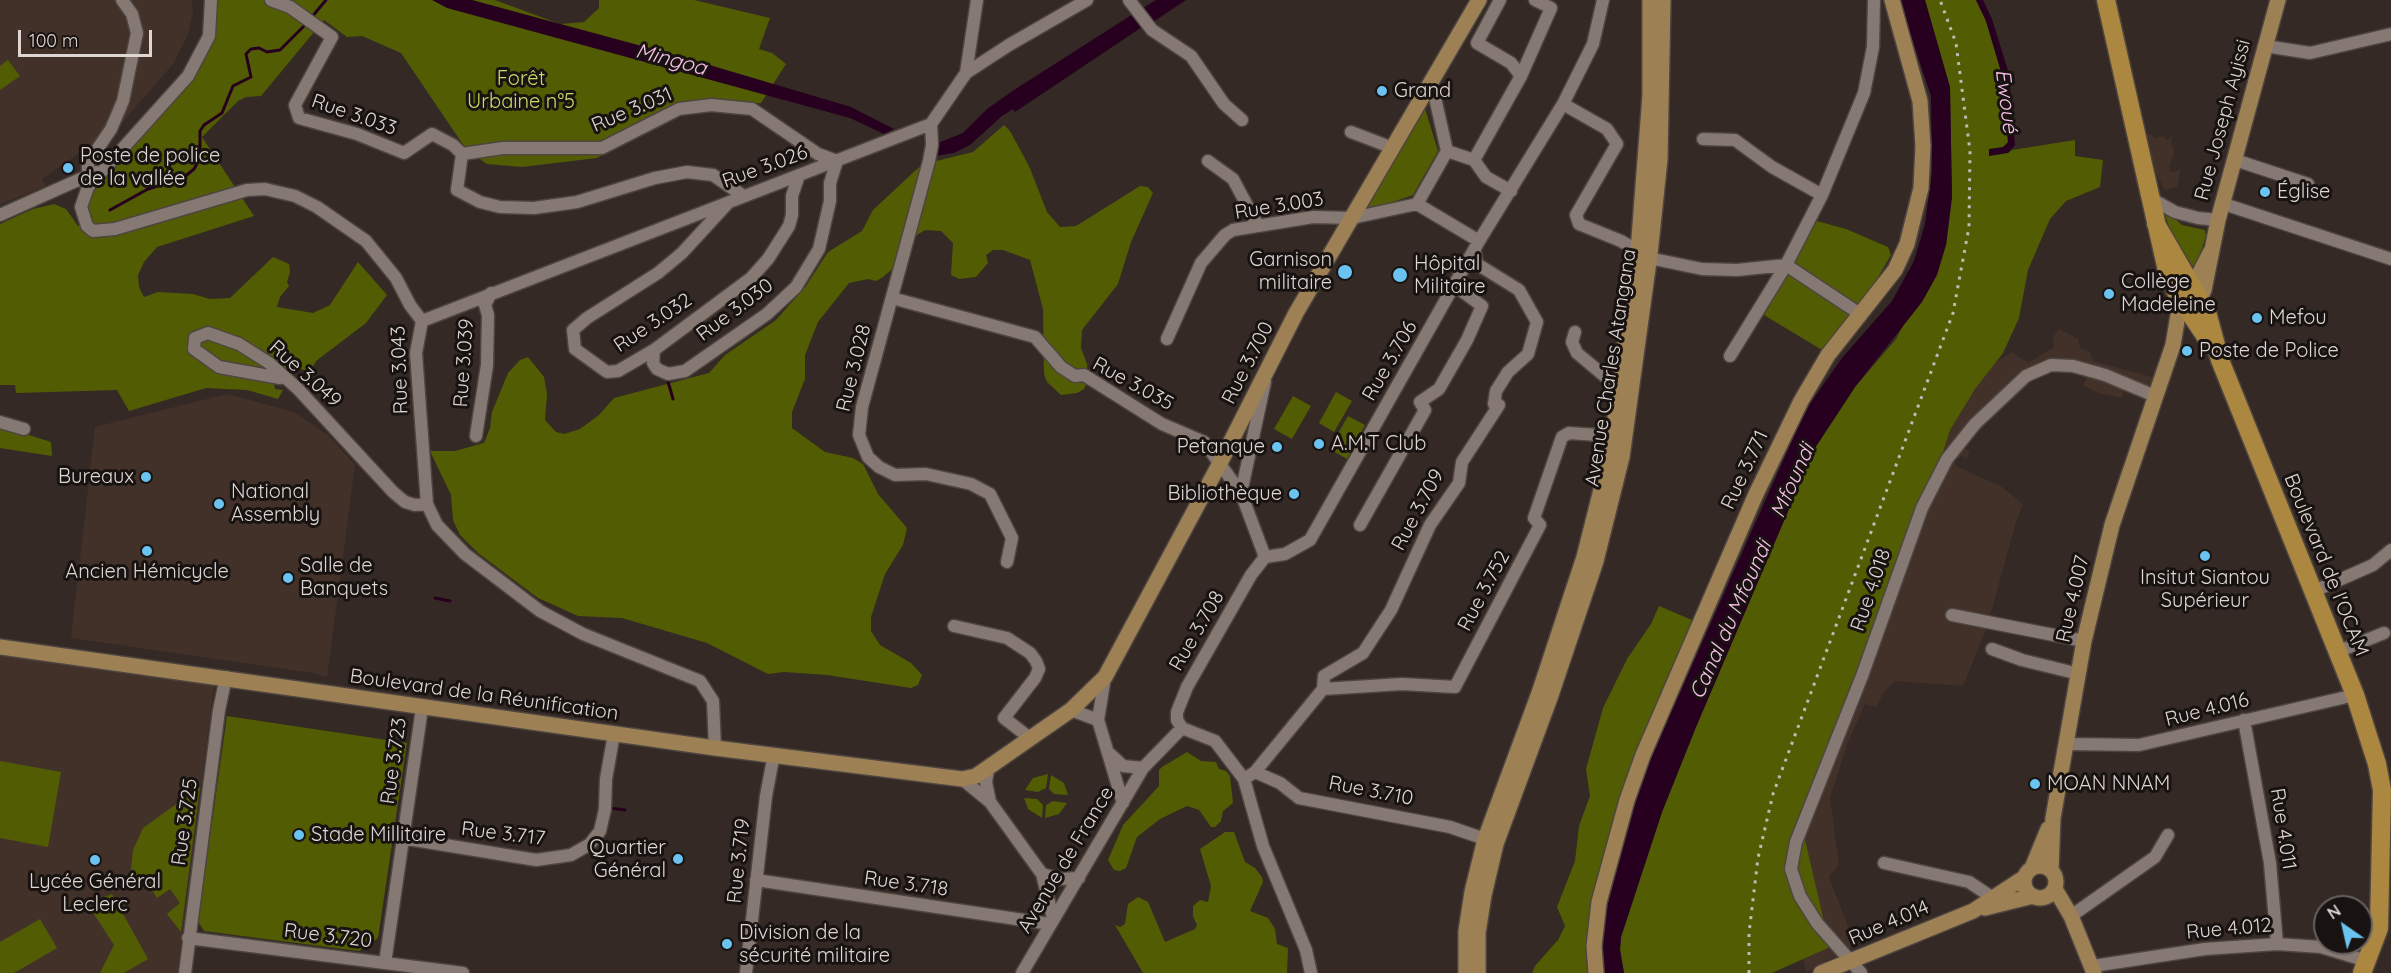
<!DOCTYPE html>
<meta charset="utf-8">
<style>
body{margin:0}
#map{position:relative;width:2391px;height:973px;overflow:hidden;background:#342924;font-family:Quicksand,sans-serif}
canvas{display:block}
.north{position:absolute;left:2313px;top:895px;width:60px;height:60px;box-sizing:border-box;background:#181311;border:2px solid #67615f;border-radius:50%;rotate:326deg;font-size:16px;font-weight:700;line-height:24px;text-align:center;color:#ded6d3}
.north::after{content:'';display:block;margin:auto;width:21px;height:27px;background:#6ac3f1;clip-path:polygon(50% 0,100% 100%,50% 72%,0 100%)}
.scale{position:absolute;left:18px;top:30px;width:134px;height:27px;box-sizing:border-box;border:3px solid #ded6d3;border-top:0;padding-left:8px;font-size:18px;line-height:21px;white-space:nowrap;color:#ded6d3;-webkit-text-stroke:4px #181311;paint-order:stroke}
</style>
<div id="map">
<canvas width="2391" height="973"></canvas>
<div class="north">N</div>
<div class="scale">100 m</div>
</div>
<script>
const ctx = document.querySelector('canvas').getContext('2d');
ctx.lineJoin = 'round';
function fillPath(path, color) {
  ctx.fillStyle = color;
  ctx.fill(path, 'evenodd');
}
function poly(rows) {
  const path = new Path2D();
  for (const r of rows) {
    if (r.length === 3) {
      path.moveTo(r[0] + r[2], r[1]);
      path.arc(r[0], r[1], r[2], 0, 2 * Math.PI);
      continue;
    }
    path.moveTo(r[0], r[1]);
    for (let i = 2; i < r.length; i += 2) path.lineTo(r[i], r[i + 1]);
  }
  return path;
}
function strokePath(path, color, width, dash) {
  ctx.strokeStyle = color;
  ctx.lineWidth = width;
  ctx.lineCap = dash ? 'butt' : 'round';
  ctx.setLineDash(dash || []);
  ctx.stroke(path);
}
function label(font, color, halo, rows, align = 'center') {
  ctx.font = font + ' Quicksand,sans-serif';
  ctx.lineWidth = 6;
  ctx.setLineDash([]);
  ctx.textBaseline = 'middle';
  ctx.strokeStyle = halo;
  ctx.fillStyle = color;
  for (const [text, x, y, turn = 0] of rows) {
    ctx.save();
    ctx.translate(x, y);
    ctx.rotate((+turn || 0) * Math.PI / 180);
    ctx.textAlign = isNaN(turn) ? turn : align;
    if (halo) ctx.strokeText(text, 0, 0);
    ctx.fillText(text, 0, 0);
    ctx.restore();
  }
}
const built = poly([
 [0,0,192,0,193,12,187,37,173,64,113,133,88,156,81,152,42,179,46,186,0,204],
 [2151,134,2155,138,2164,136,2166,140,2174,136,2171,140,2174,152,2169,168,2170,172,2178,171,2181,167,2177,187,2165,190,2153,168,2146,135],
 [2059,329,2078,339,2081,349,2090,352,2093,361,2156,378,2154,394,2126,386,2121,398,2098,393,2083,385,2089,374,2055,369,2036,376,2000,409,1997,415,1995,413,1964,448,1970,452,1966,459,1961,455,1959,459,1955,457,1954,459,1956,466,2002,487,2023,504,2016,522,1987,627,1963,686,1895,681,1883,693,1877,707,1865,704,1848,742,1830,798,1839,865,1829,877,1855,945,1806,972,1793,899,1791,860,1924,458,1982,371,2012,352,2028,363,2054,347,2053,337],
 [227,394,294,412,328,435,355,465,327,677,313,673,71,638,95,427],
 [0,653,214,686,177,973,0,973]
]);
const green = poly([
 [211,0,495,0,560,24,584,22,599,8,599,0,694,0,770,18,759,49,772,53,786,64,761,103,717,107,676,117,597,158,522,167,487,164,466,149,401,53,362,36,347,37,324,20,261,96,246,97,238,101,202,137,254,216,157,247,144,262,138,275,139,287,144,297,158,292,193,294,210,299,230,298,273,257,289,264,290,272,287,282,289,286,280,297,277,307,313,313,330,305,358,262,387,295,366,323,316,361,309,374,302,369,273,380,275,389,283,390,278,399,247,390,206,388,129,411,117,390,16,393,15,385,0,385,0,224,33,209,54,204,66,209,78,226,86,221,85,194,202,52],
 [1925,0,1976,0,1986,21,2002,75,2008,143,2004,147,2008,153,2012,150,2075,140,2075,156,2103,160,2100,187,2066,201,2050,219,2028,270,2019,318,2003,353,1975,389,1950,430,1897,598,1840,720,1820,772,1805,840,1830,947,1772,973,1624,973,1620,950,1621,937,1662,812,1696,727,1815,448,1855,387,1896,339,1946,245,1952,197,1950,88],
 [8,60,20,76,0,90,0,66],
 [1424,105,1438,151,1413,195,1363,212],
 [1004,125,1010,131,1029,166,1047,212,1060,227,1076,226,1140,186,1148,187,1153,193,1131,242,1118,284,1082,330,1081,348,1087,364,1088,381,1084,389,1077,393,1061,395,1047,382,1044,374,1043,309,1030,260,1003,250,993,250,986,255,988,263,976,277,959,279,951,275,953,243,941,231,925,230,917,235,897,265,883,277,876,281,868,279,849,283,818,322,805,355,805,379,792,412,792,428,825,452,853,458,863,464,878,494,907,528,903,545,885,574,871,617,871,631,880,645,911,663,922,675,918,685,911,688,827,675,784,672,768,674,707,643,622,618,578,616,538,598,478,553,460,535,453,520,451,495,430,451,455,451,484,443,490,428,492,412,508,373,520,360,528,357,544,377,547,394,545,420,556,432,564,434,580,429,599,415,614,398,709,373,725,355,776,320,806,286,828,252,862,231,873,210,917,169,924,164,973,152],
 [2164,210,2182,225,2205,230,2206,236,2197,263,2193,266,2186,265,2173,241],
 [1817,221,1846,229,1888,247,1891,255,1873,286,1822,350,1764,315],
 [1336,392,1352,401,1334,432,1319,423],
 [1293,396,1311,406,1292,439,1274,429],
 [1348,416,1365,425,1347,459,1329,449],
 [0,426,51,442,52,456,0,448],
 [1659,606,1692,620,1629,783,1589,973,1532,973,1535,966,1558,940,1565,926,1557,907,1575,861,1579,826,1590,796,1586,769,1603,708,1627,659,1651,624],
 [227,716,407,743,378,938,359,951,204,931,198,921],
 [1187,752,1201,761,1216,762,1219,769,1226,771,1230,776,1233,803,1223,811,1221,821,1215,827,1211,827,1199,810,1187,806,1160,819,1137,837,1126,868,1120,871,1114,870,1108,860,1123,825,1159,786,1159,770,1162,767],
 [0,761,61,772,48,847,0,838],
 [1048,774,1046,788,1038,792,1025,790,1033,778],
 [1051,775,1064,783,1068,795,1054,794,1049,789],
 [200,787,181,932,167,914,180,903,170,889,157,898,144,876,130,879,133,850,143,828],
 [1024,798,1037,799,1043,805,1042,818,1028,809],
 [1053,801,1067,803,1059,814,1045,818,1046,805],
 [1225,832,1234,832,1245,862,1255,868,1262,877,1263,882,1250,911,1268,918,1275,929,1277,944,1288,948,1287,973,1143,973,1115,925,1120,927,1125,924,1128,904,1138,897,1148,902,1165,942,1195,929,1197,925,1193,916,1193,906,1200,900,1208,902,1211,886,1200,849],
 [112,894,148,959,124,973,100,973,114,945,94,914,93,901],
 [40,919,57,948,14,973,0,973,0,942]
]);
const water = poly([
 [432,0,472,0,686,58,851,107,894,129,884,134,850,118,447,8],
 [1156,0,1186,0,1153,22,1143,8],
 [1899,0,1925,0,1950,87,1952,197,1946,245,1937,275,1922,302,1855,387,1815,448,1696,727,1662,812,1621,937,1620,950,1624,973,1601,973,1601,934,1622,843,1649,762,1798,427,1809,405,1842,358,1892,301,1914,261,1925,224,1932,172,1931,96],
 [1976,0,1983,0,1992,19,2009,74,2015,145,2008,153,1989,156,1989,149,2003,147,2008,142,2002,75,1986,21],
 [1133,14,1142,27,1015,112,1013,109,1002,116,970,145,954,153,936,156,938,143,963,133,987,109,1014,90]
]);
const stream = poly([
 [311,18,326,0],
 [110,210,148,189,183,178,194,169,200,158,200,131,204,125,222,113,233,86,251,77,246,54,251,49,259,48,267,52,280,50,307,23],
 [667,378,673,399],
 [435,598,450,601],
 [609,808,625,810]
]);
const minor = poly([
 [211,0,209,36,188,76,88,187,81,207,87,226,93,231,115,229,247,190,265,189,295,196,317,207,366,241,396,278,410,305,422,321,416,353,427,504,437,525,465,554,540,611,583,634,700,681,713,701,715,748],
 [271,0,290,7,332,37,295,105,299,118,357,134,404,153,432,134,453,145,462,154,457,190,480,202,500,207,534,208,577,202,655,178,687,172,713,175,742,195],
 [1129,0,1152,30,1191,56,1224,104,1242,120],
 [1500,0,1477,43,1511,63,1521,76],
 [2265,46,2310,53,2391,34],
 [966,73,977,0],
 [1431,80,1447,151,1474,160,1486,177,1511,191],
 [1563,104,1607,129,1617,144,1576,215,1579,224,1621,241,1638,251],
 [931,124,932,145,929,161,862,407,859,435,868,457,879,467,895,475,926,474,971,484,990,494,1012,538,1007,562],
 [1351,132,1393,148],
 [1703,139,1735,140,1772,167,1822,195],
 [462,154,503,148,602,148,679,109,711,105,752,109,818,154,837,161,830,183,830,201,819,249,796,287,767,314,685,371,668,374,657,369,653,363,654,350],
 [1474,160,1521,76,1551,8,1535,0],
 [2235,160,2308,184],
 [1208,161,1233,179,1258,226],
 [88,176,88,163,111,129,123,101,137,33,132,14,122,0],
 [2150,198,2175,212,2198,218,2218,220],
 [728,203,682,253,658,273,587,318,573,330,575,349,607,372,618,371,654,350,751,278,768,259,789,226,792,215,792,196,799,175],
 [1417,204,1447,151],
 [2224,204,2391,259],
 [0,215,96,172],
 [1649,258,1702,269,1737,270,1786,265,1822,195,1864,93,1873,47,1874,0],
 [892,298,1035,337,1061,367,1075,376,1084,375,1162,424,1204,442,1241,493,1265,557,1285,554,1310,540,1479,241,1563,104,1593,44,1603,0],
 [422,321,931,124,966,73,1009,45,1087,0],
 [1575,332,1572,342,1577,353,1620,389],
 [1167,339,1201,263,1225,235,1233,230,1313,217,1352,218,1417,204,1479,241],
 [1730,356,1786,265,1860,314],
 [280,378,219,367,194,349,195,338,208,333,239,344,269,363,298,389,393,492,405,502,415,505,427,504],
 [0,422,24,429],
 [476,436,487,365,488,315,485,305,491,293],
 [1241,493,1265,382],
 [1360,525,1425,410,1420,402,1439,389,1467,340,1482,306,1455,286],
 [2312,592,2373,565,2391,550],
 [1952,615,2084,641],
 [954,626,1007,638,1030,653,1036,661,1039,669,1035,678,1004,718,1031,739],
 [1992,649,2022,660,2079,674],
 [2337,652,2384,633],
 [1105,677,1098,720,1123,803],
 [1323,689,1402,684,1455,687,1540,525,1534,518,1562,437,1569,433,1612,436],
 [1071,710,1098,720],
 [2244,720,2270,863,2277,944],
 [1182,728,1177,720,1177,712,1187,687,1251,575,1265,557],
 [2068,744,2139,745,2355,695],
 [1110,754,1123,766,1143,768],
 [988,770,986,782,990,802,1042,874,1060,879,1079,878],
 [1255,772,1280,783,1299,798,1450,827,1485,839],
 [962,779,990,802],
 [1244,779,1255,772,1323,689,1324,676,1363,653,1391,610,1430,525,1459,483,1462,462,1499,405,1494,404,1496,391,1508,372,1528,354,1537,322,1519,290,1477,264,1475,252],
 [402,838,536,860,571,855,590,844,600,831,605,809,606,779,614,734],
 [1884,863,1969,882,1993,898],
 [1042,874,1053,918],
 [756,880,1050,924],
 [2071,916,2155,857,2168,835],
 [188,938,463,973],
 [385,963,422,708],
 [2093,966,2205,949,2277,944,2321,947,2367,961],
 [185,973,219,710,226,677],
 [746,973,766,796,774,754],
 [1022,973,1143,768,1182,728,1215,741,1244,779,1263,846,1306,950,1311,973],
 [1861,973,1817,923,1800,896,1791,869,1796,842,1862,676,1922,508,1947,459,1975,424,2026,376,2051,365,2073,366,2105,375,2155,396]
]);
const major = poly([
 [2196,307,2204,290,2218,220,2278,0],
 [0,647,715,748,962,779,976,776,1071,710,1105,677,1220,463,1296,313,1479,0],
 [2040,882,16],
 [2032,868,2048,829],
 [2051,870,2053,818,2084,641,2112,525,2173,345,2178,315,2211,251],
 [2055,889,2071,916,2094,973],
 [1985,908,2033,896],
 [1466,973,1466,931,1472,892,1485,839,1539,693,1584,557,1610,454,1638,251,1650,95,1650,0],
 [1478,973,1478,933,1484,895,1496,844,1550,698,1596,561,1622,457,1650,254,1660,159,1663,0],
 [1596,973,1594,946,1599,902,1627,800,1643,755,1756,494,1801,401,1828,355,1895,270,1907,244,1921,188,1923,146,1920,101,1892,0],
 [1821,973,1973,911,2025,877]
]);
const highway = poly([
 [2106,0,2168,275,2177,294,2210,343],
 [2156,224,2207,312,2220,360,2355,695,2377,764,2382,790,2379,928,2362,973]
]);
const rail = poly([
 [1749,973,1749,933,1758,858,1773,794,1953,313,1969,227,1970,151,1956,43,1940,0]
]);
const markers = [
 [1382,91,6,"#6ac3f1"],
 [68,168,6,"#6ac3f1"],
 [2265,192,6,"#6ac3f1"],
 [1345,272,8,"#6ac3f1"],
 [1400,275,8,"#6ac3f1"],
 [2109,294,6,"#6ac3f1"],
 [2257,318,6,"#6ac3f1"],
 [2187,351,6,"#6ac3f1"],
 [1319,444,6,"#6ac3f1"],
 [1277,447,6,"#6ac3f1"],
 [146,477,6,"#6ac3f1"],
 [1294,494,6,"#6ac3f1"],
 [219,504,6,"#6ac3f1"],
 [147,551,6,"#6ac3f1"],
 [2205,556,6,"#6ac3f1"],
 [288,578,6,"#6ac3f1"],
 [2035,784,6,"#6ac3f1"],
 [299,835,6,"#6ac3f1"],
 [678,859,6,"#6ac3f1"],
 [95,860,6,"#6ac3f1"],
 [727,944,6,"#6ac3f1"]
];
const parkNames = [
 ["Forêt",521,79],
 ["Urbaine n°5",521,102]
];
const poiNames = [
 ["Grand",1394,91],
 ["Poste de police",80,156],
 ["de la vallée",80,179],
 ["Église",2277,192],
 ["Garnison",1332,260,"right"],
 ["militaire",1332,283,"right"],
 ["Hôpital",1414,264],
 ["Militaire",1414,287],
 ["Collège",2121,282],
 ["Madeleine",2121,305],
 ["Mefou",2269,318],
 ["Poste de Police",2199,351],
 ["A.M.T Club",1331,444],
 ["Petanque",1265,447,"right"],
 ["Bureaux",134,477,"right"],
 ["National",231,492],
 ["Assembly",231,515],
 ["Bibliothèque",1282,494,"right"],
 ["Salle de",300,566],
 ["Banquets",300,589],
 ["Ancien Hémicycle",147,572,"center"],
 ["Insitut Siantou",2205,578,"center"],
 ["Supérieur",2205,601,"center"],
 ["MOAN NNAM",2047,784],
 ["Stade Millitaire",311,835],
 ["Quartier",666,848,"right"],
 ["Général",666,871,"right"],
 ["Lycée Général",95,882,"center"],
 ["Leclerc",95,905,"center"],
 ["Division de la",739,933],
 ["sécurité militaire",739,956]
];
const streetNames = [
 ["Rue 3.031",632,110,-23],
 ["Rue 3.033",354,115,19],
 ["Rue Joseph Ayissi",2223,120,-75],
 ["Rue 3.026",765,167,-20],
 ["Rue 3.003",1279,206,-9],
 ["Rue 3.030",735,310,-37],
 ["Rue 3.032",653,323,-34],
 ["Rue 3.706",1390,361,-60],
 ["Rue 3.039",464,363,-86],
 ["Rue 3.700",1248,363,-63],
 ["Rue 3.028",854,368,-76],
 ["Avenue Charles Atangana",1611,368,-81],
 ["Rue 3.043",400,370,-92],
 ["Rue 3.049",305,374,42],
 ["Rue 3.035",1133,384,29],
 ["Rue 3.771",1745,470,-65],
 ["Rue 3.709",1418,510,-62],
 ["Boulevard de l'OCAM",2326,565,68],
 ["Rue 4.018",1871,590,-71],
 ["Rue 3.752",1484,591,-62],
 ["Rue 4.007",2073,599,-77],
 ["Rue 3.708",1197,631,-60],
 ["Boulevard de la Réunification",484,695,8],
 ["Rue 4.016",2207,710,-14],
 ["Rue 3.723",394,761,-82],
 ["Rue 3.710",1371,791,11],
 ["Rue 3.725",185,822,-82],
 ["Rue 4.011",2283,829,81],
 ["Rue 3.717",503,834,7],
 ["Avenue de France",1066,860,-59],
 ["Rue 3.719",739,861,-84],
 ["Rue 3.718",906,884,8],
 ["Rue 4.014",1889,923,-23],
 ["Rue 4.012",2229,929,-5],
 ["Rue 3.720",328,936,7]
];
const waterNames = [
 ["Mingoa",671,60,15],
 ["Ewoué",2006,101,83],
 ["Mfoundi",1793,481,-66],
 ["Canal du Mfoundi",1731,620,-66]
];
fillPath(built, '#423129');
fillPath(green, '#525d03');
fillPath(water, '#27001f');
strokePath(stream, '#27001f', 3);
strokePath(minor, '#4e4540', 15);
strokePath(major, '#4e4540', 18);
strokePath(highway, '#4e4540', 21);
strokePath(minor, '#867973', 12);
strokePath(major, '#9d8154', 15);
strokePath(highway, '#ac873f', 18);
strokePath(rail, '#c1b9b5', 3, [3, 6]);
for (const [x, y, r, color] of markers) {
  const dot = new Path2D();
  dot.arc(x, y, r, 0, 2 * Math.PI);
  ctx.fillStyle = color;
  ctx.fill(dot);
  strokePath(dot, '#181311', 2);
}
label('20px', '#cadc6c', '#181311', parkNames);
label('20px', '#ded6d3', '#181311', poiNames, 'left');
label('20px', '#ded6d3', '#181311', streetNames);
label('italic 21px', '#fac0e9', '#181311', waterNames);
</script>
